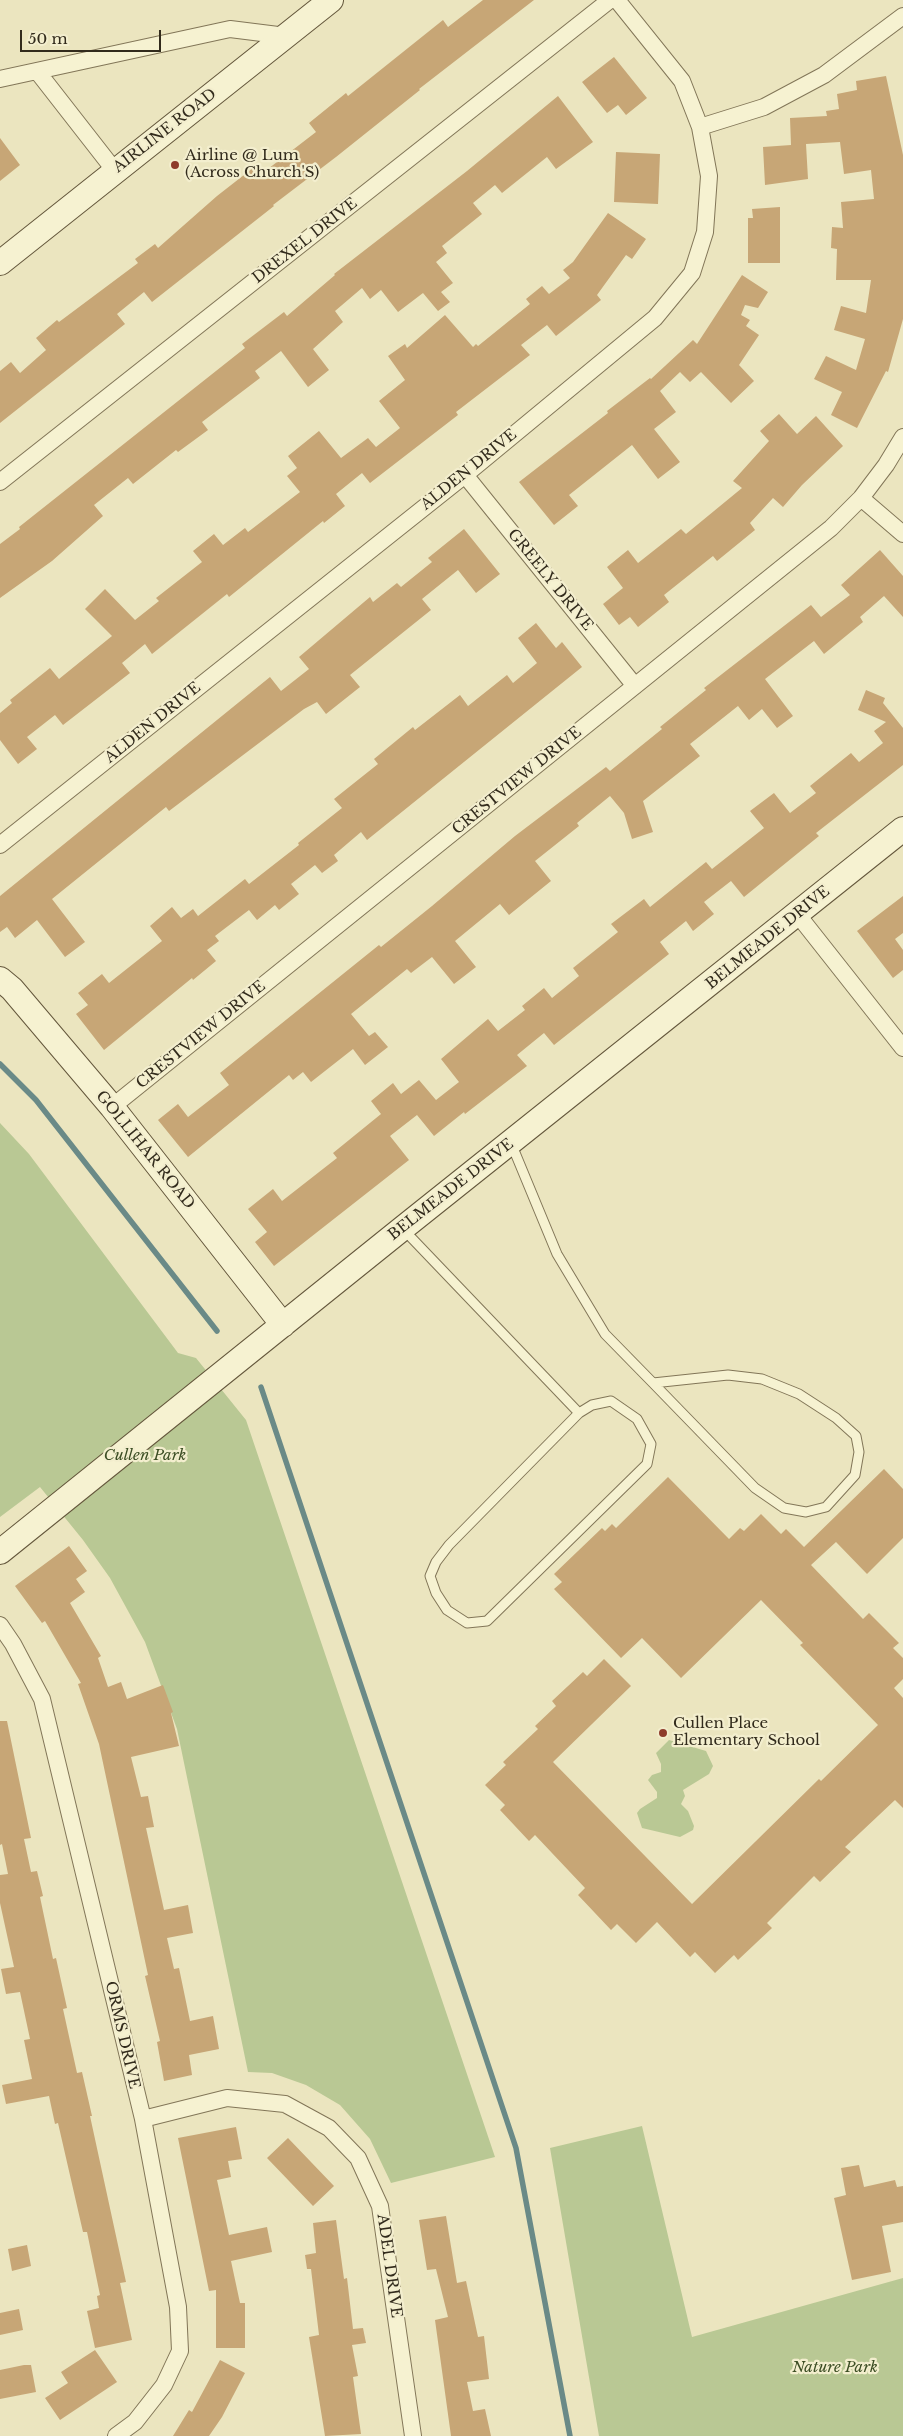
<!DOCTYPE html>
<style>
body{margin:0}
#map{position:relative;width:903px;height:2436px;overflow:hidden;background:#ebe5bf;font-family:"Libre Baskerville",serif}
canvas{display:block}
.scale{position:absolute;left:20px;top:30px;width:141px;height:22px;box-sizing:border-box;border:2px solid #322b1c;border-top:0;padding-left:6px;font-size:15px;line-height:18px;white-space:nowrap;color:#322b1c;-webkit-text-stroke:4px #f3eece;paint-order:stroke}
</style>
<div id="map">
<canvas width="903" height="2436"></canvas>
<div class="scale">50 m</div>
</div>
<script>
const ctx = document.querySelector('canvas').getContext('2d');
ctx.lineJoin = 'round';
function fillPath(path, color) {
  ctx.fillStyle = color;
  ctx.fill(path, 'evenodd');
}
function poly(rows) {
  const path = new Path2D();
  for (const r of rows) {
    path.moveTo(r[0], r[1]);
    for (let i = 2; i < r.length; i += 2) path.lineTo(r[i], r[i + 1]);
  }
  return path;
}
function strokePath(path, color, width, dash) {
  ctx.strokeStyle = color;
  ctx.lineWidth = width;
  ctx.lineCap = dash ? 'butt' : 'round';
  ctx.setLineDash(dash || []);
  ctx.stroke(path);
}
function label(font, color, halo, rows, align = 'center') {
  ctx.font = font + ' "Libre Baskerville",serif';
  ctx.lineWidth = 4.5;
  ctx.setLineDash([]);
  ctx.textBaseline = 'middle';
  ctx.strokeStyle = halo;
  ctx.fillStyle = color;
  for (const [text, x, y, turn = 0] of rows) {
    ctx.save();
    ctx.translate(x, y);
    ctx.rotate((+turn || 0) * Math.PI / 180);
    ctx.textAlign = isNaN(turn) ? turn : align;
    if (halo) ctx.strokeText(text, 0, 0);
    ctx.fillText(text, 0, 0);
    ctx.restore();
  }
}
const green = poly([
 [0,1123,29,1154,178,1353,196,1358,246,1420,495,2157,391,2183,370,2139,340,2105,306,2085,272,2073,248,2072,177,1729,145,1642,110,1578,83,1540,40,1487,0,1517],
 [669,1740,706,1751,713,1766,709,1774,683,1790,685,1796,681,1804,688,1811,694,1826,693,1830,680,1837,642,1828,637,1813,640,1809,657,1798,657,1792,648,1780,652,1775,661,1772,661,1764,656,1753],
 [642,2126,692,2337,903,2278,903,2436,599,2436,550,2148]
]);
const stream = poly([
 [0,1064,36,1100,217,1331],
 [261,1387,516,2148,570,2436]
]);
const building = poly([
 [483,0,534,0,419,89,420,90,336,157,273,205,274,206,152,302,144,292,117,314,125,324,0,423,0,371,11,362,20,373,46,350,36,338,57,320,59,322,138,263,135,259,155,244,158,248,217,196,258,164,264,172,316,132,309,123,346,93,348,96,443,20,448,27],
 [614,57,647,98,626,115,618,105,607,113,582,82],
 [886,76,903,155,903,319,888,372,886,371,857,428,831,415,842,392,814,379,826,356,856,370,865,339,834,330,841,306,866,313,871,280,836,280,837,249,831,248,832,227,843,228,841,202,874,199,871,170,844,174,840,142,806,144,808,179,765,185,763,147,791,145,790,118,827,116,826,111,839,109,837,94,857,90,856,81],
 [558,96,593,142,556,169,547,157,502,193,495,185,473,203,482,214,442,246,447,253,436,262,453,283,441,292,450,302,438,311,423,293,398,312,381,290,370,299,362,288,335,311,343,322,313,349,329,370,308,387,281,351,255,371,260,378,202,422,208,430,178,452,176,450,133,484,128,478,94,505,103,516,52,561,0,598,0,544,20,529,19,527,245,348,242,344,284,312,287,316,335,275,334,274,467,171],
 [0,138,20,165,0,181],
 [616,152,660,154,658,204,614,202],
 [780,207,780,263,748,263,748,218,753,218,752,209],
 [608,213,646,239,632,259,626,255,597,295,601,300,556,336,547,325,521,345,530,355,456,412,458,415,370,483,362,473,336,494,345,506,324,523,323,521,229,597,227,594,152,654,145,644,122,663,130,673,63,725,55,715,27,737,37,749,18,764,0,740,0,713,12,703,10,700,50,668,59,679,112,636,85,609,105,589,135,620,159,601,156,598,202,562,193,551,214,534,223,545,245,528,248,532,300,492,287,476,297,468,288,456,319,431,341,458,368,438,376,447,400,428,379,401,405,380,388,356,405,344,407,348,445,315,473,347,476,344,478,346,530,304,526,299,542,286,549,294,570,278,563,270,573,262],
 [742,275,768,292,758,308,745,305,741,315,750,320,746,326,759,335,739,365,754,381,731,403,701,372,690,382,680,372,660,391,676,412,654,429,680,462,658,479,632,445,569,495,578,506,554,525,519,482,608,413,607,411,650,378,651,379,693,340,697,344],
 [779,414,797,434,816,416,843,446,802,485,783,507,773,498,750,523,755,530,717,561,713,556,664,595,669,602,638,627,630,617,619,625,603,604,623,588,607,567,628,550,638,563,681,529,686,534,742,488,733,481,769,441,760,431],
 [464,529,500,574,476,593,458,570,422,599,431,610,350,675,360,687,326,714,317,702,304,709,169,811,166,807,52,899,85,942,65,957,37,920,15,938,7,927,0,932,0,896,270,677,281,691,309,669,299,657,370,597,373,602,397,583,401,587,432,562,428,558],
 [880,550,903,576,903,617,884,596,860,617,863,622,824,654,814,641,765,679,793,716,777,728,762,709,749,720,738,706,690,744,700,756,643,801,653,832,632,839,624,813,610,796,577,823,579,826,535,861,551,881,509,915,500,904,455,941,476,967,454,984,432,957,411,973,407,969,351,1014,369,1036,375,1032,388,1047,365,1065,353,1049,311,1082,303,1072,293,1080,289,1075,188,1157,158,1120,178,1104,188,1117,229,1085,220,1073,379,945,381,947,432,906,515,836,606,767,610,771,662,729,660,727,706,690,704,688,811,605,821,617,850,595,841,585],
 [536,623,556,648,562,642,582,667,367,840,361,832,334,855,338,861,322,873,315,865,291,884,299,894,279,910,275,905,257,920,249,910,215,936,219,941,207,950,216,961,193,980,192,978,104,1050,76,1014,88,1005,78,993,102,974,109,983,162,941,150,926,172,907,181,918,193,909,198,916,245,879,249,884,299,845,298,843,342,808,334,799,378,764,374,759,413,727,415,730,460,695,468,706,507,675,513,683,537,663,518,638],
 [866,690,885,698,883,703,903,728,903,765,816,833,819,836,744,897,731,881,704,902,714,914,693,931,686,921,660,942,669,954,554,1045,544,1033,517,1055,527,1066,465,1114,464,1112,434,1136,417,1115,390,1136,409,1160,274,1266,255,1242,267,1232,248,1209,273,1189,282,1201,337,1158,333,1153,381,1114,371,1101,393,1083,401,1094,419,1080,436,1100,459,1082,441,1059,488,1019,498,1031,525,1010,522,1006,544,988,552,998,579,976,573,968,618,932,611,924,644,899,650,907,706,862,712,869,764,828,750,811,774,793,790,813,816,793,810,786,851,753,859,762,883,743,874,731,886,722,858,710],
 [903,896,903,933,895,939,903,950,903,970,893,978,857,931],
 [884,1469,903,1489,903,1538,867,1574,836,1542,811,1565,863,1619,869,1613,899,1643,893,1648,903,1658,903,1679,894,1688,903,1698,903,1808,895,1800,845,1847,851,1852,820,1882,814,1876,767,1923,772,1928,738,1960,734,1955,715,1973,695,1952,690,1957,657,1922,636,1943,617,1924,611,1930,578,1895,585,1888,535,1835,529,1841,500,1810,505,1805,485,1785,506,1765,503,1762,538,1729,535,1726,556,1706,552,1701,583,1672,587,1676,604,1659,631,1686,553,1762,692,1904,819,1779,821,1781,878,1725,800,1645,803,1643,761,1600,681,1678,642,1638,621,1658,554,1589,562,1582,554,1574,602,1528,605,1531,612,1524,616,1528,668,1477,729,1539,740,1528,744,1531,761,1514,781,1534,786,1529,804,1547],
 [69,1546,87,1571,76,1579,85,1592,70,1603,101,1656,98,1658,108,1687,121,1682,127,1699,163,1685,173,1712,171,1713,179,1746,131,1757,141,1797,148,1796,154,1827,146,1828,164,1910,188,1905,193,1933,167,1938,174,1969,179,1968,190,2021,213,2016,219,2049,189,2055,192,2075,164,2081,157,2042,160,2041,145,1976,148,1975,99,1744,78,1684,81,1683,45,1621,42,1623,15,1586],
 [0,1721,7,1721,31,1838,24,1839,31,1872,37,1871,43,1896,40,1897,53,1959,56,1958,67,2008,63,2009,77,2073,82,2072,92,2116,90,2116,126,2282,120,2283,132,2340,95,2348,87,2311,99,2308,97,2296,100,2295,87,2232,83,2232,58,2123,55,2124,49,2096,6,2104,2,2085,32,2079,24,2040,30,2039,20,1992,6,1994,1,1969,14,1967,0,1903,0,1875,8,1874,2,1844,0,1845],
 [236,2127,242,2159,228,2161,231,2177,217,2180,229,2235,267,2227,272,2252,231,2261,240,2303,245,2303,245,2348,216,2348,216,2290,209,2291,178,2138],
 [288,2138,334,2186,313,2206,267,2158],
 [859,2165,864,2187,895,2180,897,2187,903,2186,903,2222,882,2226,891,2272,852,2280,834,2198,846,2195,841,2168],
 [446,2216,457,2283,466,2281,478,2337,484,2336,489,2379,467,2382,473,2411,485,2409,491,2436,451,2436,435,2320,448,2317,436,2269,427,2270,419,2220],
 [336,2220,344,2279,347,2278,353,2329,363,2328,366,2343,352,2345,358,2376,353,2377,361,2434,325,2436,309,2337,319,2335,311,2269,307,2269,305,2255,316,2253,313,2223],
 [27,2245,31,2266,12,2271,8,2249],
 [19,2309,23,2330,0,2335,0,2313],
 [95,2350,117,2382,60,2420,45,2398,68,2383,61,2372],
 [220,2360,245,2373,222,2417,209,2436,173,2436,189,2410,192,2412],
 [24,2365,31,2365,36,2392,0,2399,0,2370]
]);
const lane = poly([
 [511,1143,557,1254,605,1334,653,1383,755,1488,784,1508,806,1512,826,1507,855,1475,859,1452,856,1436,836,1418,799,1394,762,1379,728,1375,653,1383],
 [403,1229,579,1413],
 [611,1401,637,1419,651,1444,647,1464,487,1621,467,1623,447,1610,436,1593,430,1576,436,1562,449,1545,579,1413,592,1405,611,1401]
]);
const street = poly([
 [37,71,115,171],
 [0,79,230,29,286,36],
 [700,127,764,107,824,75,903,16],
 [465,475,635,686],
 [0,482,610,0],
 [861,498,903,534],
 [0,845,465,475,655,318,692,273,705,232,709,176,700,127,682,81,617,0],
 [798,915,903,1048],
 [112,1107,831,528,861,498,886,465,903,437],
 [0,1625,13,1644,42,1699,143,2119,178,2307,180,2351,164,2385,135,2422,116,2436],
 [143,2119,227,2098,285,2104,329,2128,358,2158,380,2206,413,2436]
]);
const secondary = poly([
 [0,263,331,0],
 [0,979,12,989,112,1107,283,1325],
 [0,1552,403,1228,903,829]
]);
const markers = [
 [175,165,5,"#8e3c2b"],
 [663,1733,5,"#8e3c2b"]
];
const streetNames = [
 ["AIRLINE ROAD",165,131,-38],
 ["DREXEL DRIVE",305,241,-38],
 ["ALDEN DRIVE",469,470,-39],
 ["GREELY DRIVE",550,580,51],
 ["ALDEN DRIVE",153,723,-39],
 ["CRESTVIEW DRIVE",517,781,-39],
 ["BELMEADE DRIVE",768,938,-39],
 ["CRESTVIEW DRIVE",201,1035,-39],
 ["GOLLIHAR ROAD",145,1150,51],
 ["BELMEADE DRIVE",451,1190,-38],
 ["ORMS DRIVE",122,2035,77],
 ["ADEL DRIVE",389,2266,82]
];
const poiNames = [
 ["Airline @ Lum",185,156],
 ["(Across Church'S)",185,173],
 ["Cullen Place",673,1724],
 ["Elementary School",673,1741]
];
const parkNames = [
 ["Cullen Park",145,1456],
 ["Nature Park",835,2368]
];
fillPath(green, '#b9c894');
strokePath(stream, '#6a8a87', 5.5);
fillPath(building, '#c7a676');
strokePath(lane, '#827658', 11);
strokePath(street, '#827658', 18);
strokePath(secondary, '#64573c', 26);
strokePath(lane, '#f6f2d1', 9);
strokePath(street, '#f6f2d1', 16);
strokePath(secondary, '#f6f2d1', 24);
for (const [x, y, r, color] of markers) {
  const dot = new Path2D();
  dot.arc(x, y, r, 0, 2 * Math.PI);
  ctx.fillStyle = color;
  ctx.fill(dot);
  strokePath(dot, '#f3eece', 2);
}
label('15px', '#322b1c', '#f3eece', streetNames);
label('15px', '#322b1c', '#f3eece', poiNames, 'left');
label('italic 15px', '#3c4e24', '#f3eece', parkNames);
</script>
